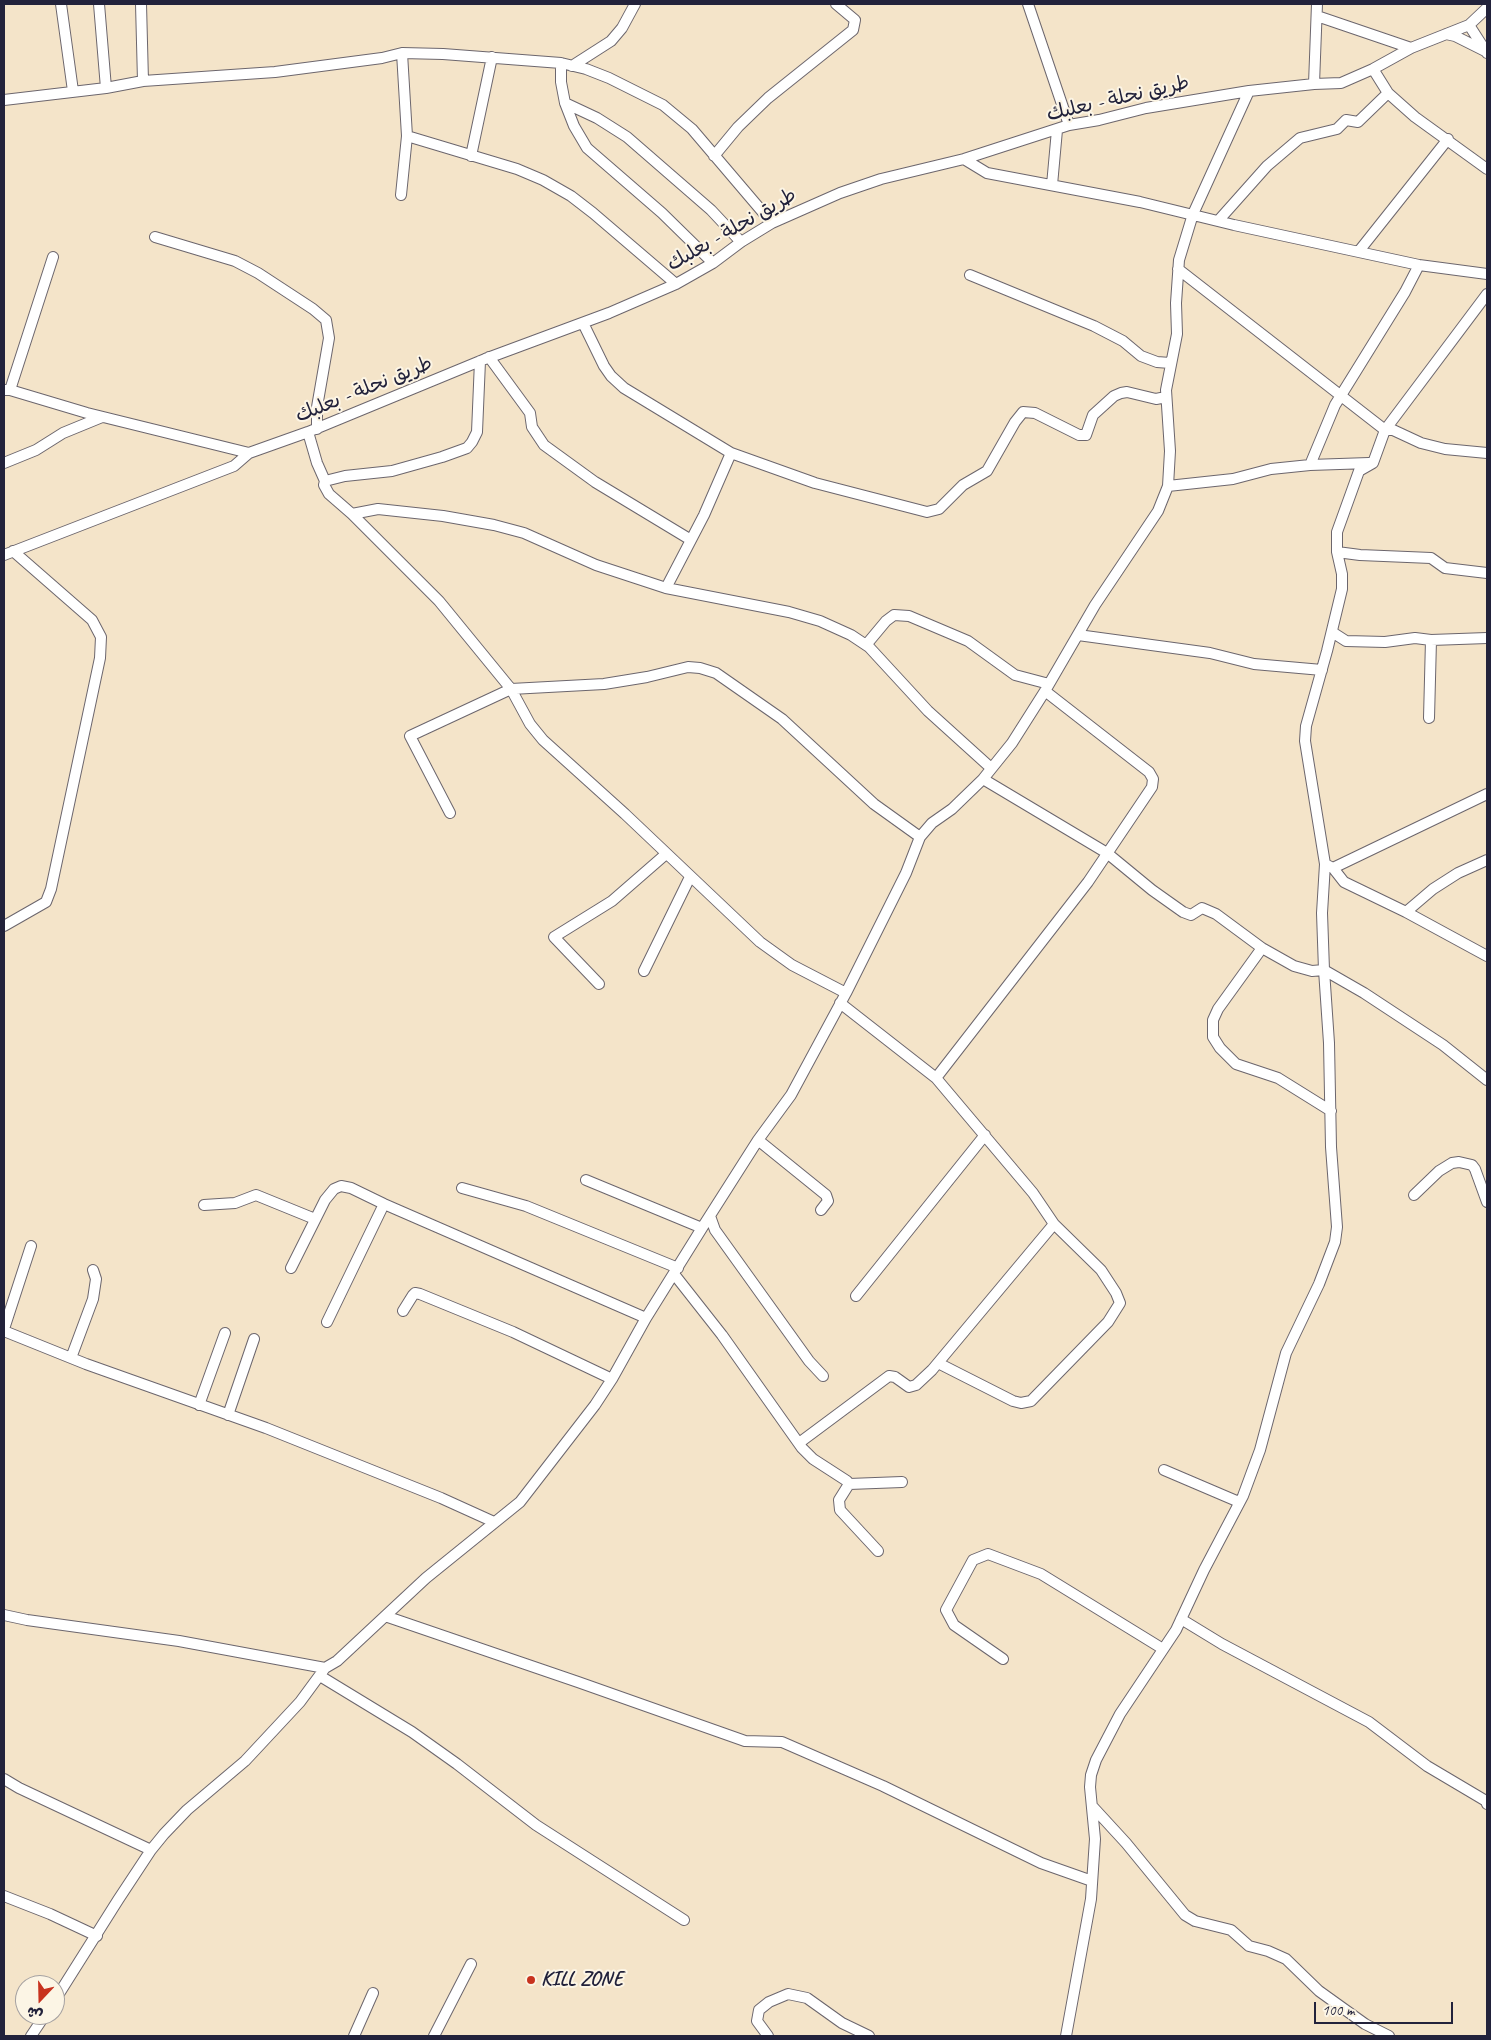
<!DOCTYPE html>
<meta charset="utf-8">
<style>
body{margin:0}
#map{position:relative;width:1491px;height:2040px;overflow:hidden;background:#f4e4c9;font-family:Caveat,"Playpen Sans Arabic",sans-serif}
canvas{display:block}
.frame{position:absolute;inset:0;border:5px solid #22223b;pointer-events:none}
.north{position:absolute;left:15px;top:1975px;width:50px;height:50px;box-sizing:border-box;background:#fcf5e5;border:1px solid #a5a1a1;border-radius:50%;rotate:201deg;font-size:14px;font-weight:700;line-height:20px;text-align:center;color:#22223b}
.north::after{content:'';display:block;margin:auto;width:18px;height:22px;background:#c8321e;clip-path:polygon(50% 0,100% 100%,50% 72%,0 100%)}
.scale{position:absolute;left:1314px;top:2002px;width:139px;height:22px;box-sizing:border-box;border:2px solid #22223b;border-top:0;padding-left:6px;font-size:15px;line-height:18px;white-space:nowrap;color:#22223b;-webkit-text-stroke:4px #fcf5e5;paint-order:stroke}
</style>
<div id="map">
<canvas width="1491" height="2040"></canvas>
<div class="frame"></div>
<div class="north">ش</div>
<div class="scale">100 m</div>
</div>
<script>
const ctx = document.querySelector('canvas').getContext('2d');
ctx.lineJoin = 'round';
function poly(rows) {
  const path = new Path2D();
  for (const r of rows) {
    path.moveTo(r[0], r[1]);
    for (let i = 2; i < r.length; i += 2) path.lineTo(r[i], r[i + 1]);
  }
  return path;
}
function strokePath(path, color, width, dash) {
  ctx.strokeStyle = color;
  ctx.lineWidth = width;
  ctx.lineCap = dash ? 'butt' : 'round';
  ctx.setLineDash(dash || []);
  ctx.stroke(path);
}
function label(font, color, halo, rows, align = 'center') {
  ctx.font = font + ' Caveat,"Playpen Sans Arabic",sans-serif';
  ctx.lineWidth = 4;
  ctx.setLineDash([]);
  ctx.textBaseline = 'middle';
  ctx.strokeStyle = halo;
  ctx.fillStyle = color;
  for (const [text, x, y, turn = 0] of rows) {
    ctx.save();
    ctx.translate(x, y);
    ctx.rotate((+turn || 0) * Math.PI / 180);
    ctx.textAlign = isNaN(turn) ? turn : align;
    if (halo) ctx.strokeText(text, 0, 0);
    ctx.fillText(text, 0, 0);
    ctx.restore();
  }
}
const minor = poly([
 [61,4,73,91],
 [99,4,106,88],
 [141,4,143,81],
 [1028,4,1069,125],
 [1317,16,1411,48],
 [1469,25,1487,53],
 [1446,34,1455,36,1487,52],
 [561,63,561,82,565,103,574,126,587,148,662,213,713,263],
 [572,66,611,41,622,28,635,4],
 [1373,69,1388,93,1415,117,1487,169],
 [1314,84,1317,4],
 [4,100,106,88,143,81,275,72,382,58,402,53,443,54,561,63,586,69,609,78,663,105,692,129,772,223],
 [565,103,597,118,627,137,711,210,741,242],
 [407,136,517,169,543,180,571,196,593,213,676,284],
 [471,156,492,57],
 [714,156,738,127,768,98,853,30,855,20,836,4],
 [964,159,987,173,1140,202,1234,225,1419,265,1487,274],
 [1052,185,1057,130],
 [401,195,407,136,402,53],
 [1218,221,1267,166,1300,138,1337,129,1346,120,1358,122,1388,93],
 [155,237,235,261,258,273,313,309,326,320,329,338,317,407,317,429],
 [1359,251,1448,139],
 [1178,269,1385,430,1393,430,1421,443,1445,449,1487,453],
 [970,275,1094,326,1123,341,1141,356,1157,362,1170,363],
 [583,323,604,366,611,376,624,388,731,453,815,483,927,512,939,509,963,485,987,471,1015,422,1023,412,1035,413,1079,435,1086,435,1093,415,1114,396,1121,393,1127,392,1156,399,1166,397],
 [489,357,530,413,532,427,544,445,595,482,691,540],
 [4,390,10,390,87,413,249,453],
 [10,390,53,257],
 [308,432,317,463,325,481,324,485,329,494,352,514,439,601,511,689,530,724,543,740,625,814,760,942,792,965,846,993],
 [4,463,36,450,63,433,102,417],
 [1310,465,1335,405,1405,292,1419,265],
 [325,481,345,476,392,471,442,457,467,448,472,442,477,432,480,361],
 [1168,486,1233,479,1271,469,1310,465,1369,463],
 [352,514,378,509,443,516,494,525,524,533,596,565,666,588,789,612,820,621,851,635,869,647,928,711,991,768],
 [1337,552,1360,555,1431,558,1445,568,1487,573],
 [4,555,234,466,249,453,308,432,485,359,609,313,676,284,713,263,741,242,772,223,840,193,881,179,964,159,1069,125,1099,120,1146,108,1249,91,1314,84,1341,83,1373,69,1411,48,1469,25,1487,8],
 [666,588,704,515,731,453],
 [1332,632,1346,641,1385,642,1415,638,1431,640,1487,638],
 [1078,635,1210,653,1254,664,1322,670],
 [866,645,886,621,894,615,909,616,968,641,1015,675,1049,684],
 [1429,718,1431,640],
 [983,779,1107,853,1152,890,1183,912,1191,915,1202,908,1216,914,1262,948,1294,966,1312,971,1324,970,1364,993,1443,1045,1487,1080],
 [450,813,410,736,511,689,604,684,647,677,688,667,700,668,716,673,782,719,874,804,920,837],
 [1325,864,1333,868,1344,882,1406,912,1487,956],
 [1333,868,1487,794],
 [1406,912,1433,889,1458,873,1487,860],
 [4,926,46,902,51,889,100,658,101,637,92,620,13,551],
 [1262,948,1218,1009,1213,1020,1213,1037,1220,1048,1236,1064,1278,1078,1331,1111],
 [644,971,690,877],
 [599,984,554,937,612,901,666,854],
 [840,1003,936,1078,1033,1193,1054,1224,1101,1270,1116,1293,1120,1303,1108,1322,1031,1401,1021,1403,1013,1401,938,1363],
 [936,1078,1088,882,1152,787,1153,779,1149,772,1045,691],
 [758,1140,826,1195,828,1201,821,1210],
 [586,1180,702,1228],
 [462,1188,526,1206,678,1268],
 [1414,1195,1439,1171,1452,1163,1459,1162,1472,1165,1475,1169,1487,1202],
 [204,1205,235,1203,256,1195,315,1219],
 [710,1216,715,1230,809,1361,823,1376],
 [291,1268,325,1200,334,1189,341,1186,351,1188,384,1204,646,1318],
 [674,1274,722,1335,802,1448,813,1459,847,1481,849,1484,839,1500,840,1510,878,1551],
 [856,1296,985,1135],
 [403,1311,413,1295,415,1293,420,1294,513,1332,612,1379],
 [327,1322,384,1204],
 [4,1329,31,1246],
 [4,1331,86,1364,266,1428,441,1498,494,1522],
 [71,1358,93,1299,96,1279,93,1270],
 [199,1405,225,1333],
 [228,1415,254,1339],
 [799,1443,889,1376,895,1377,909,1387,916,1385,932,1370,1054,1224],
 [1164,1470,1239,1502],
 [849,1484,902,1482],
 [4,1615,27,1620,179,1641,325,1668],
 [385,1616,578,1682,745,1741,782,1742,883,1786,1041,1863,1092,1881],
 [1181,1619,1222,1644,1369,1722,1427,1766,1486,1801,1487,1804],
 [1003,1659,954,1625,946,1610,973,1560,988,1554,1041,1574,1163,1649],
 [320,1676,412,1732,457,1764,536,1825,684,1920],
 [4,1779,19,1788,151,1850],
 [1092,1806,1126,1843,1185,1915,1195,1921,1231,1930,1249,1946,1268,1951,1286,1959,1319,1991,1365,2024,1389,2036],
 [4,1896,50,1914,97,1936],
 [55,2000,118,1900,151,1850,164,1834,187,1810,245,1761,300,1702,325,1668,337,1661,426,1578,520,1502,595,1405,612,1379,646,1318,702,1228,758,1140,791,1095,846,993,906,873,920,837,932,823,952,809,983,779,1012,743,1045,691,1095,605,1158,511,1168,486,1170,451,1166,390,1177,334,1176,303,1179,260,1193,214,1249,91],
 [31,2036,45,2015],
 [354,2036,373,1993],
 [434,2036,471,1964],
 [768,2036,757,2021,759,2010,769,2002,788,1994,807,1998,842,2023,869,2036],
 [1066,2036,1091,1899,1095,1839,1090,1787,1091,1775,1096,1760,1120,1714,1176,1630,1204,1570,1243,1496,1260,1450,1286,1353,1319,1284,1335,1242,1337,1227,1331,1147,1329,1043,1324,970,1322,913,1325,864,1305,741,1306,726,1327,651,1342,589,1342,574,1337,552,1337,532,1359,471,1373,463,1385,430,1487,294]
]);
const markers = [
 [531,1980,5,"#c8321e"]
];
const streetNames = [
 ["طريق نحلة - بعلبك",1118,99,-13],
 ["طريق نحلة - بعلبك",732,230,-30],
 ["طريق نحلة - بعلبك",364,390,-22]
];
const poiNames = [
 ["KILL ZONE",541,1980]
];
strokePath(minor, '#6c666d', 12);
strokePath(minor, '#fff', 10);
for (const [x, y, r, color] of markers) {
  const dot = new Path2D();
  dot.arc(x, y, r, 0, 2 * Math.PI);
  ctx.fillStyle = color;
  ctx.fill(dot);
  strokePath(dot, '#fcf5e5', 2);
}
label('20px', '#22223b', '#fcf5e5', streetNames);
label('bold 20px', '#22223b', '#fcf5e5', poiNames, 'left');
</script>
